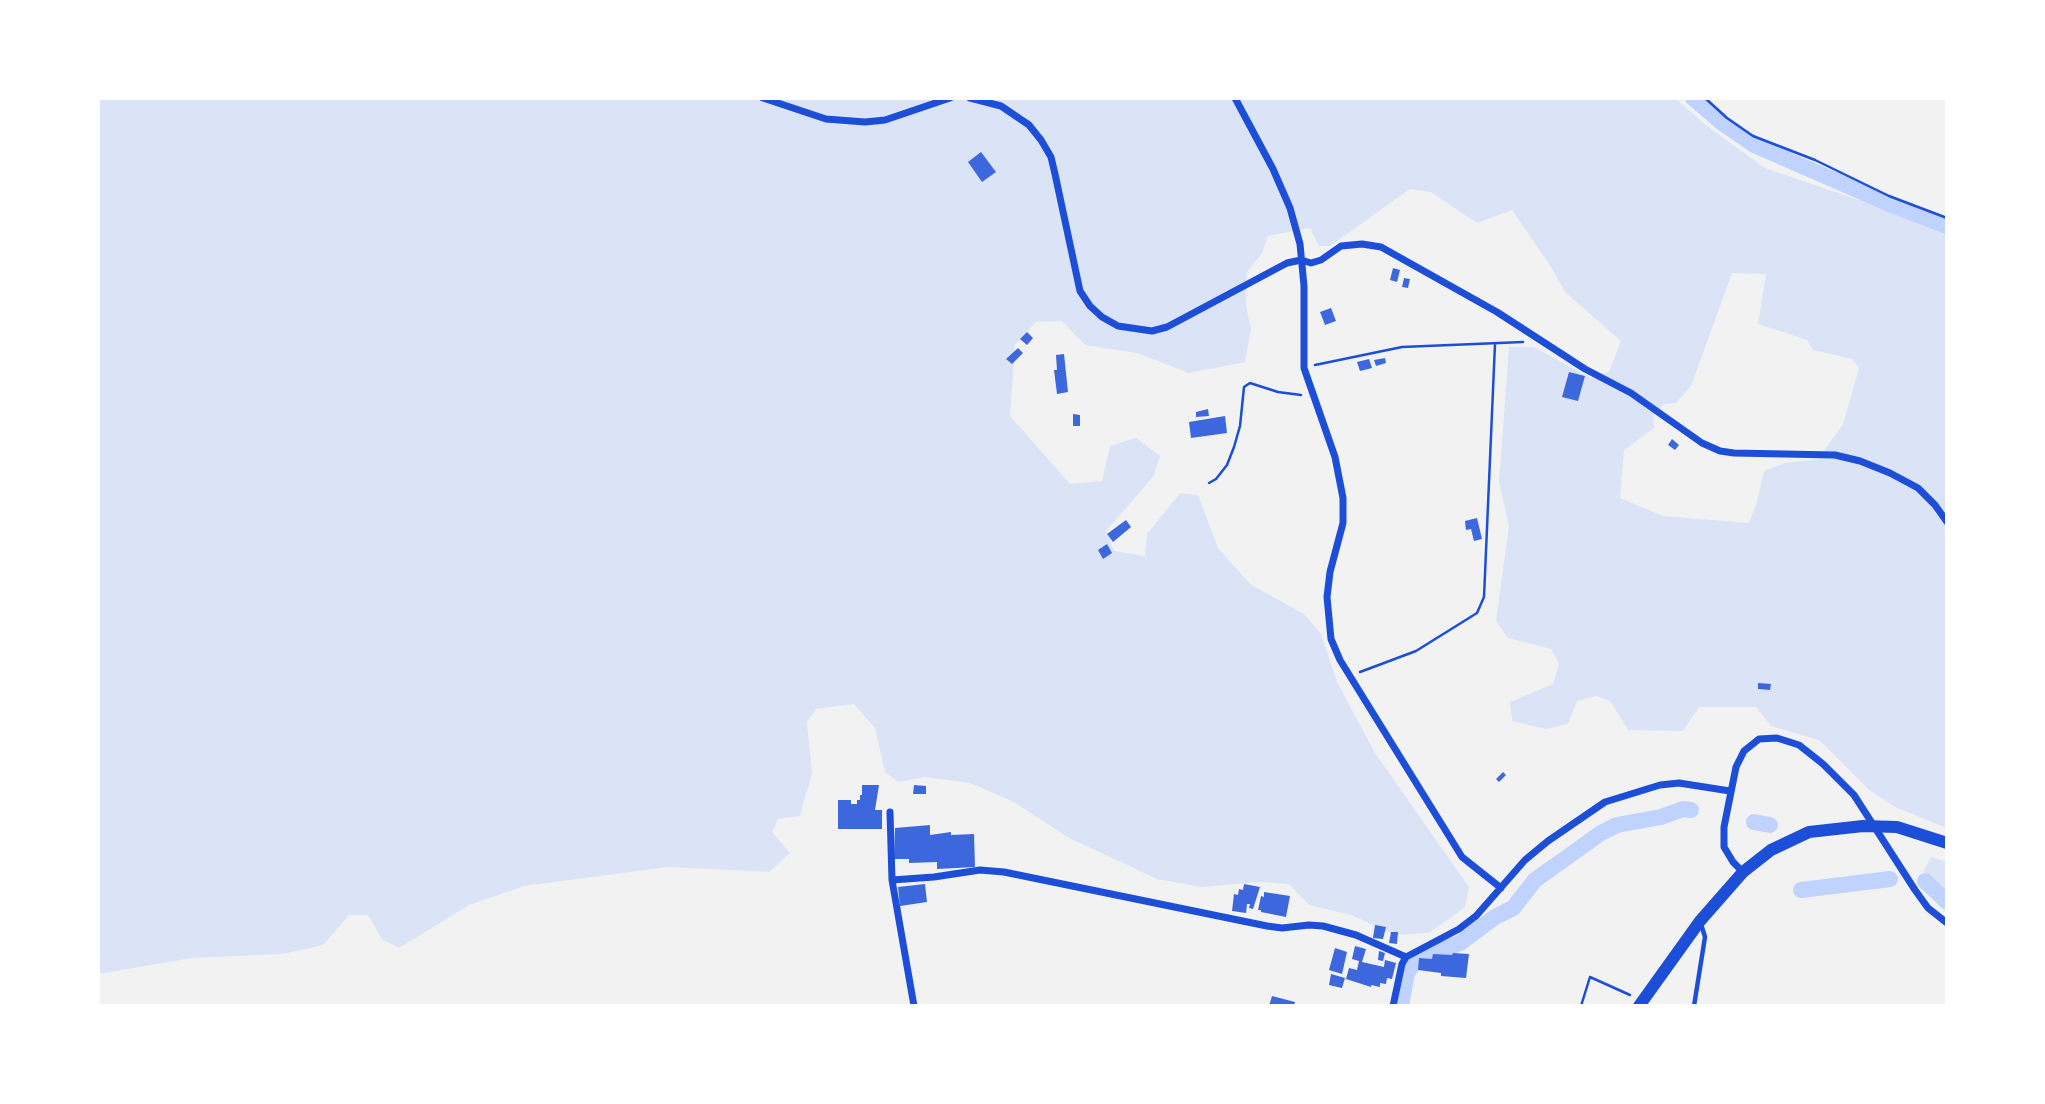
<!DOCTYPE html>
<style>
body{margin:0}
#map{position:relative;width:2045px;height:1104px;overflow:hidden;background:#f2f2f2;font-family:"Source Sans 3",sans-serif}
canvas{display:block}
.frame{position:absolute;inset:0;border:100px solid #fff;pointer-events:none}
</style>
<div id="map">
<canvas width="2045" height="1104"></canvas>
<div class="frame"></div>
</div>
<script>
const ctx = document.querySelector('canvas').getContext('2d');
ctx.lineJoin = 'round';
function fillPath(path, color) {
  ctx.fillStyle = color;
  ctx.fill(path, 'evenodd');
}
function poly(rows) {
  const path = new Path2D();
  for (const r of rows) {
    path.moveTo(r[0], r[1]);
    for (let i = 2; i < r.length; i += 2) path.lineTo(r[i], r[i + 1]);
  }
  return path;
}
function strokePath(path, color, width, dash) {
  ctx.strokeStyle = color;
  ctx.lineWidth = width;
  ctx.lineCap = dash ? 'butt' : 'round';
  ctx.setLineDash(dash || []);
  ctx.stroke(path);
}
const green = poly([
 [98,98,1675,98,1707,126,1765,168,1885,209,1947,235,1947,527,1944,530,1947,540,1947,828,1895,807,1869,790,1819,740,1771,726,1756,707,1699,707,1683,731,1628,730,1610,701,1596,696,1577,701,1568,724,1546,729,1512,721,1510,702,1553,684,1559,664,1551,649,1508,638,1496,621,1509,526,1499,482,1509,347,1534,347,1591,378,1609,372,1621,341,1566,293,1551,267,1512,210,1477,223,1431,192,1410,189,1330,246,1319,246,1310,228,1268,236,1262,253,1247,272,1246,306,1251,329,1245,362,1189,373,1137,353,1085,345,1062,321,1036,322,1015,345,1010,416,1070,484,1102,481,1110,446,1136,438,1160,456,1153,477,1106,531,1114,551,1145,556,1147,534,1180,493,1198,495,1218,548,1250,584,1304,614,1321,634,1337,682,1375,753,1469,887,1465,907,1429,933,1395,935,1351,915,1309,905,1289,884,1260,882,1201,887,1157,879,1069,838,1014,802,970,783,925,777,898,782,885,772,875,728,854,704,816,709,807,722,812,773,800,816,778,819,772,832,790,853,769,872,668,867,524,886,469,905,399,948,382,939,368,915,349,915,323,945,283,954,192,958,98,974],
 [1732,273,1766,274,1758,324,1807,340,1813,350,1852,359,1859,368,1843,424,1818,459,1785,463,1764,471,1757,502,1749,523,1663,516,1620,498,1624,450,1654,428,1653,415,1664,404,1676,403,1691,386],
 [1931,857,1947,862,1947,893,1923,872]
]);
const canal = poly([
 [1693,98,1722,123,1754,145,1887,203,1947,226],
 [1754,822,1770,825],
 [1925,881,1947,902],
 [1801,890,1890,879],
 [1401,1006,1407,973,1413,964,1423,957,1460,943,1495,917,1513,908,1535,880,1601,833,1617,825,1661,817,1683,809,1691,810]
]);
const building = poly([
 [981,152,996,172,982,182,968,162],
 [1393,268,1400,270,1397,282,1390,280],
 [1404,278,1410,279,1408,288,1402,287],
 [1331,308,1336,321,1325,325,1320,312],
 [1027,332,1033,338,1027,345,1020,339],
 [1018,348,1023,353,1012,364,1006,359],
 [1064,354,1068,392,1057,394,1054,370,1057,370,1056,355],
 [1385,358,1386,363,1376,366,1374,360],
 [1369,359,1372,368,1360,371,1357,362],
 [1569,372,1585,376,1578,401,1562,397],
 [1208,409,1209,416,1196,417,1196,412],
 [1073,414,1080,415,1080,426,1073,426],
 [1225,416,1227,433,1191,438,1189,422],
 [1672,439,1679,445,1675,450,1668,445],
 [1477,518,1482,539,1474,541,1471,529,1466,530,1465,521],
 [1126,520,1131,527,1113,542,1107,534],
 [1107,544,1112,553,1103,559,1098,550],
 [1758,683,1771,684,1770,690,1758,689],
 [1503,772,1506,775,1499,782,1496,779],
 [862,785,879,785,875,810,882,810,882,829,838,829,838,800,851,800,851,804,857,804,857,800,860,800,860,795,862,795],
 [914,785,926,786,926,794,913,794],
 [930,825,930,835,951,832,951,835,974,834,975,867,937,869,937,862,909,863,909,859,894,859,895,828],
 [925,884,927,902,900,906,898,887],
 [1244,884,1260,887,1253,909,1249,908,1250,904,1247,904,1246,913,1232,911,1234,894,1238,895,1239,889,1243,890],
 [1264,892,1290,896,1286,917,1261,912,1261,910,1258,910,1261,896,1264,897],
 [1375,925,1386,927,1383,939,1373,938],
 [1391,932,1398,932,1397,944,1389,943],
 [1355,946,1366,949,1362,962,1384,967,1385,960,1396,963,1392,979,1387,978,1386,984,1380,983,1380,987,1371,985,1371,987,1346,979,1349,968,1357,970,1359,961,1352,959],
 [1335,948,1347,952,1342,974,1329,970],
 [1379,951,1385,953,1383,961,1378,960],
 [1453,953,1469,954,1466,978,1441,976,1441,973,1418,970,1419,958,1432,959,1433,954,1452,955],
 [1331,974,1345,978,1342,988,1329,985],
 [1272,996,1295,1002,1294,1006,1269,1006]
]);
const path = poly([
 [1705,98,1727,118,1753,136,1815,160,1889,196,1947,218],
 [1315,365,1402,347,1523,342],
 [1209,483,1216,479,1227,465,1234,447,1240,426,1244,387,1250,383,1278,392,1301,395],
 [1360,672,1416,651,1477,613,1484,597,1495,344],
 [1581,1006,1590,977,1630,995]
]);
const service = poly([
 [1694,1006,1705,937,1701,924]
]);
const minor = poly([
 [763,98,826,119,865,122,885,120,950,98],
 [970,98,1001,106,1029,125,1041,140,1051,157,1055,174,1080,291,1090,306,1102,317,1118,326,1152,331,1167,327,1287,263,1301,260,1311,263,1321,260,1341,246,1362,244,1381,247,1497,312,1585,369,1631,393,1702,443,1720,451,1734,453,1835,455,1860,461,1890,473,1918,488,1935,505,1947,522],
 [1235,98,1273,169,1290,208,1300,244,1304,286,1304,368,1335,457,1343,498,1343,523,1330,572,1327,597,1331,639,1340,660,1462,857,1501,888],
 [890,812,892,880],
 [1743,872,1733,862,1724,847,1724,827,1736,767,1744,751,1759,739,1777,738,1799,745,1823,764,1854,795,1915,890,1928,908,1947,923],
 [1406,957,1459,929,1476,916,1525,860,1548,841,1605,802,1660,785,1679,783,1730,791],
 [914,1006,892,880,934,877,980,870,1004,872,1267,926,1282,928,1309,925,1323,926,1356,935,1406,957,1402,964,1393,1006]
]);
const primary = poly([
 [1639,1006,1700,921,1743,872,1771,850,1809,832,1863,826,1897,827,1947,843]
]);
fillPath(green, '#dbe4f7');
strokePath(canal, '#bfd3fe', 16);
fillPath(building, '#3d67dc');
strokePath(path, '#1d4ed8', 2.5);
strokePath(service, '#1d4ed8', 4.5);
strokePath(minor, '#1d4ed8', 7);
strokePath(primary, '#1d4ed8', 12);
</script>
